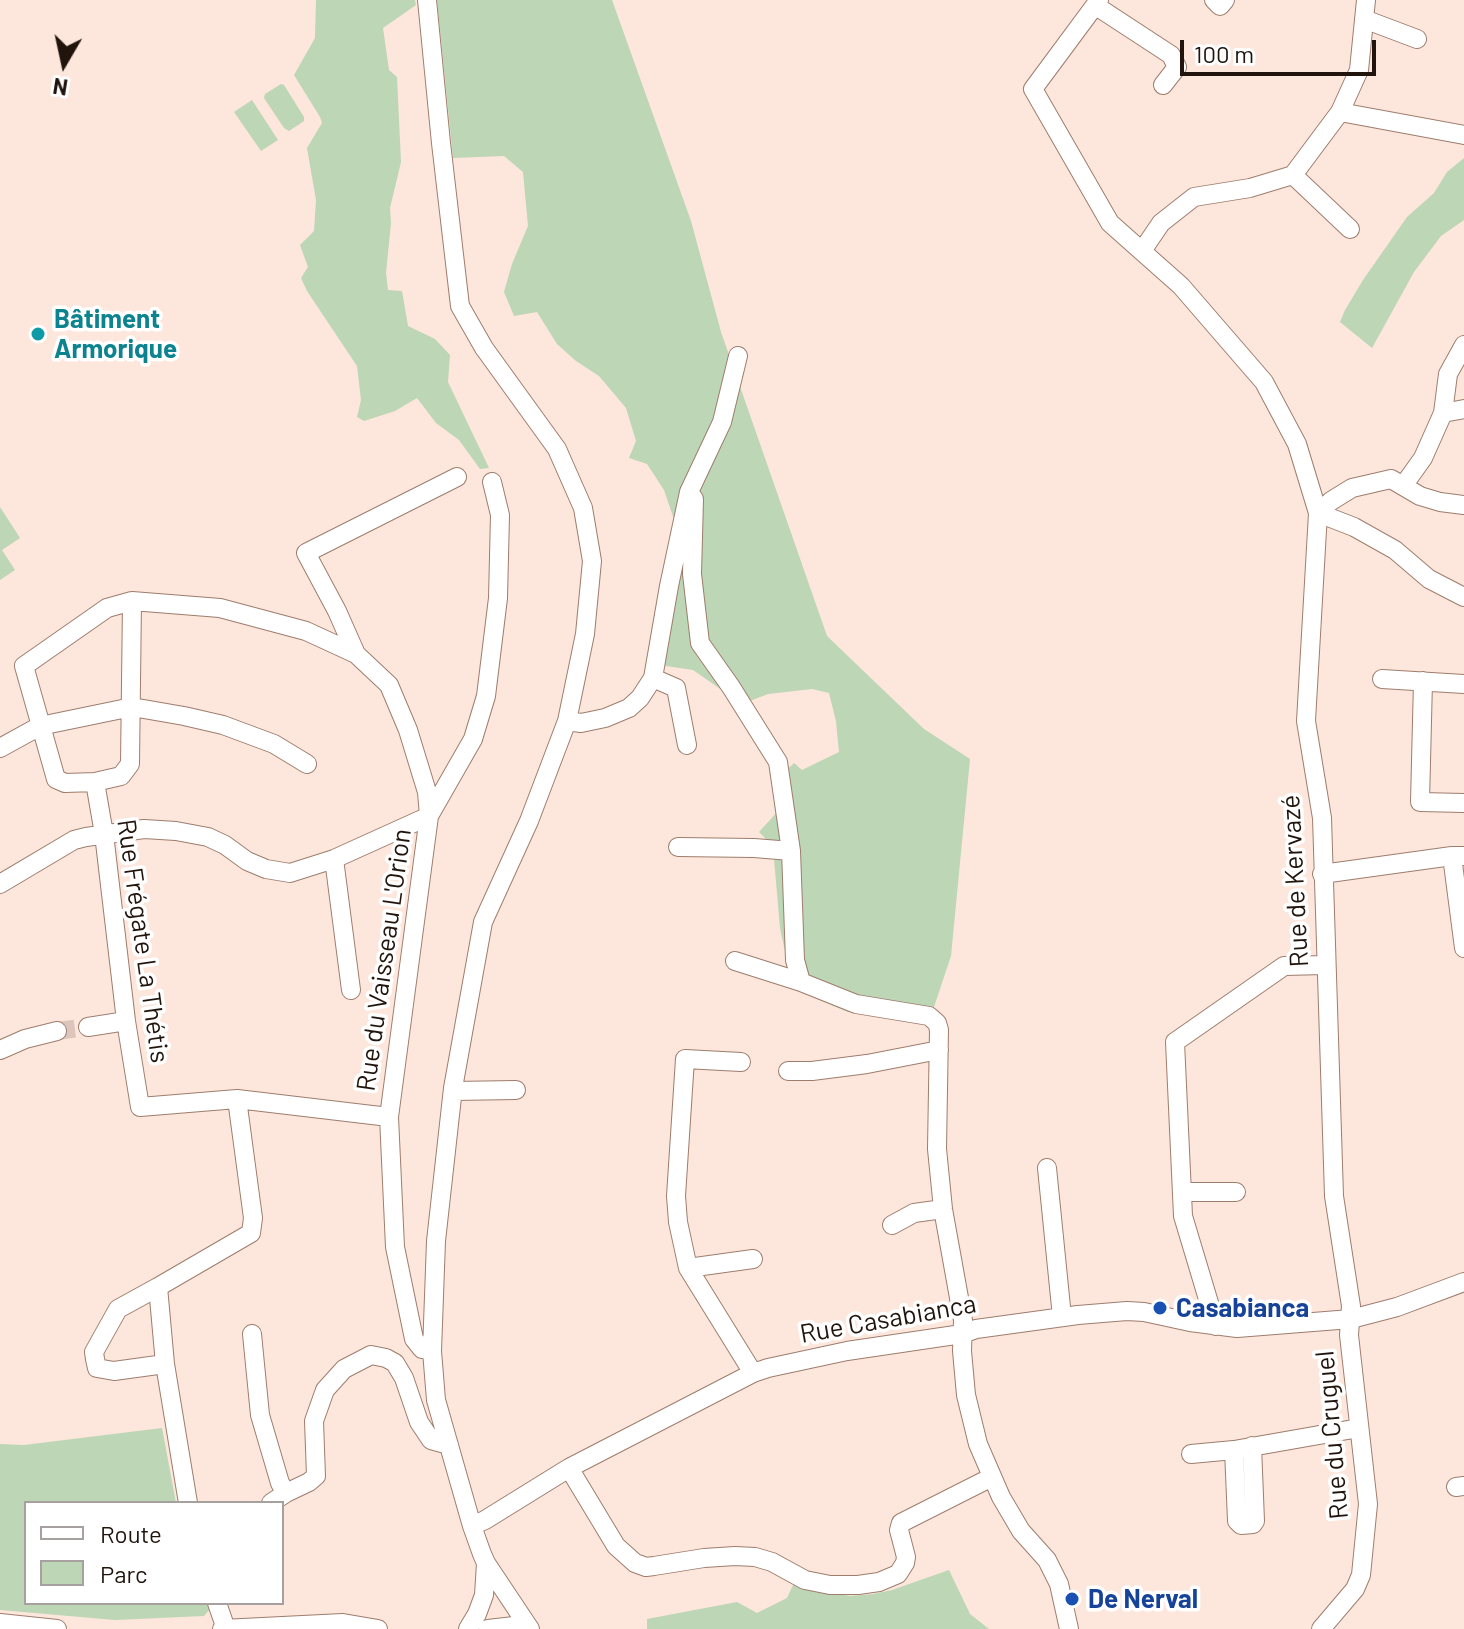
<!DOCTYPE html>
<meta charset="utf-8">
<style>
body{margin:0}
#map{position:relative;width:1464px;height:1629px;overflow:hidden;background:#fde6db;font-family:Barlow,sans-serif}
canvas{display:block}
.legend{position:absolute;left:24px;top:1501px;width:260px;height:104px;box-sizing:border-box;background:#fff;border:2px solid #a6a19e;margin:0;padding:10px 14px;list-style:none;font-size:24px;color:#20140d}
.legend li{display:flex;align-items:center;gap:16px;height:40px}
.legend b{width:40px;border:2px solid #a6a19e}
.north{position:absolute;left:24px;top:24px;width:80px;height:80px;-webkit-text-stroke:6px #fff;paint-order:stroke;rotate:189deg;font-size:22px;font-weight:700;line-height:32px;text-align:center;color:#20140d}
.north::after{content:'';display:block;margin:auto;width:28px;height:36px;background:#20140d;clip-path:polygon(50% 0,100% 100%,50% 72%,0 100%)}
.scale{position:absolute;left:1180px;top:40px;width:196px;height:36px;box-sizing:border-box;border:4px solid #20140d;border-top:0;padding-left:10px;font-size:24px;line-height:28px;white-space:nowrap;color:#20140d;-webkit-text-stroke:6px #fff;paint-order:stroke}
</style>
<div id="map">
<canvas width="1464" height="1629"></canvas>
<ul class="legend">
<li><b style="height:10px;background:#fff"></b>Route</li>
<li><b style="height:22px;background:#bcd6b6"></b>Parc</li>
</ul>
<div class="north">N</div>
<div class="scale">100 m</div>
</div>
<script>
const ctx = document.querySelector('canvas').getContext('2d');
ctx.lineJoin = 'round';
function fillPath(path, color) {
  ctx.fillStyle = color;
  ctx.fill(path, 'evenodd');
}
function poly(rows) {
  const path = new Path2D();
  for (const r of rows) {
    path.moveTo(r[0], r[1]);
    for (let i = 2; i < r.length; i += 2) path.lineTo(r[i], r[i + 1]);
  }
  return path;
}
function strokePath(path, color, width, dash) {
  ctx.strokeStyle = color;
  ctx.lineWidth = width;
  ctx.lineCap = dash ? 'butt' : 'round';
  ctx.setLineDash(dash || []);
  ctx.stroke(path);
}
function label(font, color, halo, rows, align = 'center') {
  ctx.font = font + ' Barlow,sans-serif';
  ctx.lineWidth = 7;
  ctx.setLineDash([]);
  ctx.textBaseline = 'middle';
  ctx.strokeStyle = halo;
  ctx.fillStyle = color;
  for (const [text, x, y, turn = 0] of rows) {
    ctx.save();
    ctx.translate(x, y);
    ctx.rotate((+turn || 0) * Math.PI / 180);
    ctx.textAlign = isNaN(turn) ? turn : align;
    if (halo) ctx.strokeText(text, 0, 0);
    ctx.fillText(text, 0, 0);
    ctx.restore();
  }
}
const green = poly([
 [316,0,415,0,416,5,383,28,389,70,397,77,401,162,390,208,391,223,386,273,388,290,402,291,408,326,435,339,450,355,448,382,489,468,480,469,459,440,436,423,417,398,395,411,364,421,357,417,361,400,357,366,307,291,301,278,308,267,300,245,314,231,316,200,307,148,322,123,320,117,294,75,315,38],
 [437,0,612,0,691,221,721,332,827,636,924,729,970,759,951,956,933,1010,860,1009,848,1012,793,989,780,928,774,859,765,838,759,832,779,810,773,783,794,763,802,770,839,752,836,721,829,693,812,689,768,694,742,704,693,670,652,664,677,528,664,490,647,464,629,458,636,441,626,408,599,376,576,361,557,344,537,312,514,316,504,292,512,264,528,226,523,172,504,156,453,158],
 [281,84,284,85,304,117,304,121,289,131,284,128,264,98,265,94],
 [252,100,278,140,261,151,234,112],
 [1464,158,1464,220,1441,236,1414,272,1372,348,1340,322,1345,310,1363,280,1407,217,1434,193,1447,172],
 [0,507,20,538,2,550,15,570,0,580],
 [162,1428,176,1503,26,1503,26,1603,209,1603,211,1608,204,1616,115,1620,0,1610,0,1444,24,1445],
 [949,1570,970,1614,989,1629,647,1629,647,1619,737,1602,757,1613,787,1598,793,1585,850,1596,873,1594,892,1590]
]);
const minorTunnel = poly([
 [57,1031,88,1027]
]);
const minor = poly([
 [427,0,441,143,460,306,484,348,557,449,583,508,592,561,585,634,567,721,529,821,483,922,453,1088,436,1241,432,1351,436,1400,472,1526,482,1554,486,1563,530,1629],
 [1099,0,1033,89,1110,223,1181,286,1264,382,1297,444,1318,513,1331,501,1352,488,1391,479,1420,496,1440,502,1464,505],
 [1214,0,1220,6,1225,0],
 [1096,6,1171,55,1177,67,1163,85],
 [1364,19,1417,39],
 [1340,112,1464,135],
 [1293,175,1350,229],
 [1142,251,1161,223,1194,197,1250,188,1293,175,1340,112,1359,70,1366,0],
 [1443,413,1448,374,1464,345],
 [1403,486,1423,458,1443,413,1464,409],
 [689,492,694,499,692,574,700,643,731,687,778,762,791,851,795,960,801,982,856,1004,929,1016,937,1023,939,1030,937,1149,943,1209,963,1320,962,1351,966,1395,978,1444,1001,1497,1021,1531,1047,1560,1059,1584,1069,1629],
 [356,654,337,611,306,553,457,477],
 [653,678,676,688,687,745],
 [1382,679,1464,684],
 [1423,681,1420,802,1464,803],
 [567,721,581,723,605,718,629,708,640,698,653,678,669,586,689,492,722,422,738,356],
 [0,748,40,726,132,707,184,716,223,725,274,744,307,764],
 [95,782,104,834,126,1021,140,1107,237,1099,389,1117],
 [678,847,754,848,791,851],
 [1452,856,1464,948],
 [334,859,351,990],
 [1322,874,1452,856,1464,856],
 [0,884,74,840,86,837,144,829,176,831,208,837,225,845,247,861,266,869,290,873,334,859,429,816,427,792,408,730,389,685,356,654,306,631,220,608,132,601,107,608,24,666,56,779,65,783,95,782,121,776,130,764,132,601],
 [735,961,801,982],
 [88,1027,126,1021],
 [0,1050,25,1039,57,1031],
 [741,1062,685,1059,676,1196,678,1222,688,1268,753,1373],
 [788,1071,812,1071,867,1064,939,1050],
 [453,1091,516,1090],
 [1047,1168,1062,1317],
 [1183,1192,1236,1192],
 [892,1225,914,1213,943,1209],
 [688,1268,753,1259],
 [158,1287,118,1309,94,1352,95,1359,97,1368,114,1371,165,1364],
 [1216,1326,1183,1216,1175,1042,1284,966,1325,965],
 [252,1334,260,1415,280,1483,286,1493],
 [432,1351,422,1349,414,1339,395,1247,389,1117,429,816,473,739,486,696,498,598,500,515,492,482],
 [1234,1450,1237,1521,1241,1525,1253,1524,1255,1521,1252,1446],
 [1191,1454,1234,1450,1359,1428],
 [569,1468,616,1546,635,1563,646,1567,654,1566,704,1558,735,1556,755,1557,772,1562,805,1580,830,1585,858,1585,879,1582,898,1574,905,1563,906,1557,899,1530,901,1523,992,1477],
 [1456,1487,1464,1486],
 [188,1503,165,1364,158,1287,251,1233,253,1218,237,1099],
 [271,1503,286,1493,309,1482,316,1476,314,1421,325,1390,344,1369,371,1355,386,1358,395,1363,404,1378,419,1422,431,1440,449,1445],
 [472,1526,485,1520,569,1468,753,1373,768,1368,847,1351,962,1334,976,1329,1078,1315,1127,1311,1144,1312,1190,1322,1237,1328,1351,1319,1397,1307,1464,1282],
 [217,1603,226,1629],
 [0,1623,57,1629],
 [222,1629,343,1623,378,1629],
 [468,1629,477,1614,484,1595,486,1563],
 [488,1629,514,1626,523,1629],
 [1321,1629,1355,1589,1361,1575,1368,1504,1349,1335,1351,1306,1334,1196,1322,818,1306,721,1318,513,1354,527,1395,550,1429,579,1464,597]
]);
const markers = [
 [38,334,8,"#0f9aa8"],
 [1160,1308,8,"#1a4fb4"],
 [1072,1599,8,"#1a4fb4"]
];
const cultureNames = [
 ["Bâtiment",54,319],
 ["Armorique",54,349]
];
const streetNames = [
 ["Rue de Kervazé",1295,881,-93],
 ["Rue Frégate La Thétis",143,941,82],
 ["Rue du Vaisseau L'Orion",384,960,-82],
 ["Rue Casabianca",888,1319,-10],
 ["Rue du Cruguel",1332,1435,-95]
];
const transitNames = [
 ["Casabianca",1176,1308],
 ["De Nerval",1088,1599]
];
fillPath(green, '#bcd6b6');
strokePath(minorTunnel, '#dcc6bc', 18, [18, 9]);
strokePath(minor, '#9e7d6d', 20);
strokePath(minor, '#fff', 18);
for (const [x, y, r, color] of markers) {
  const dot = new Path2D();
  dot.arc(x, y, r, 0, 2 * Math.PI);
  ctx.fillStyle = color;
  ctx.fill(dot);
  strokePath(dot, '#fff', 3);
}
label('bold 26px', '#0d838f', '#fff', cultureNames, 'left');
label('26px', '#20140d', '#fff', streetNames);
label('bold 26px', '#164399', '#fff', transitNames, 'left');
</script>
